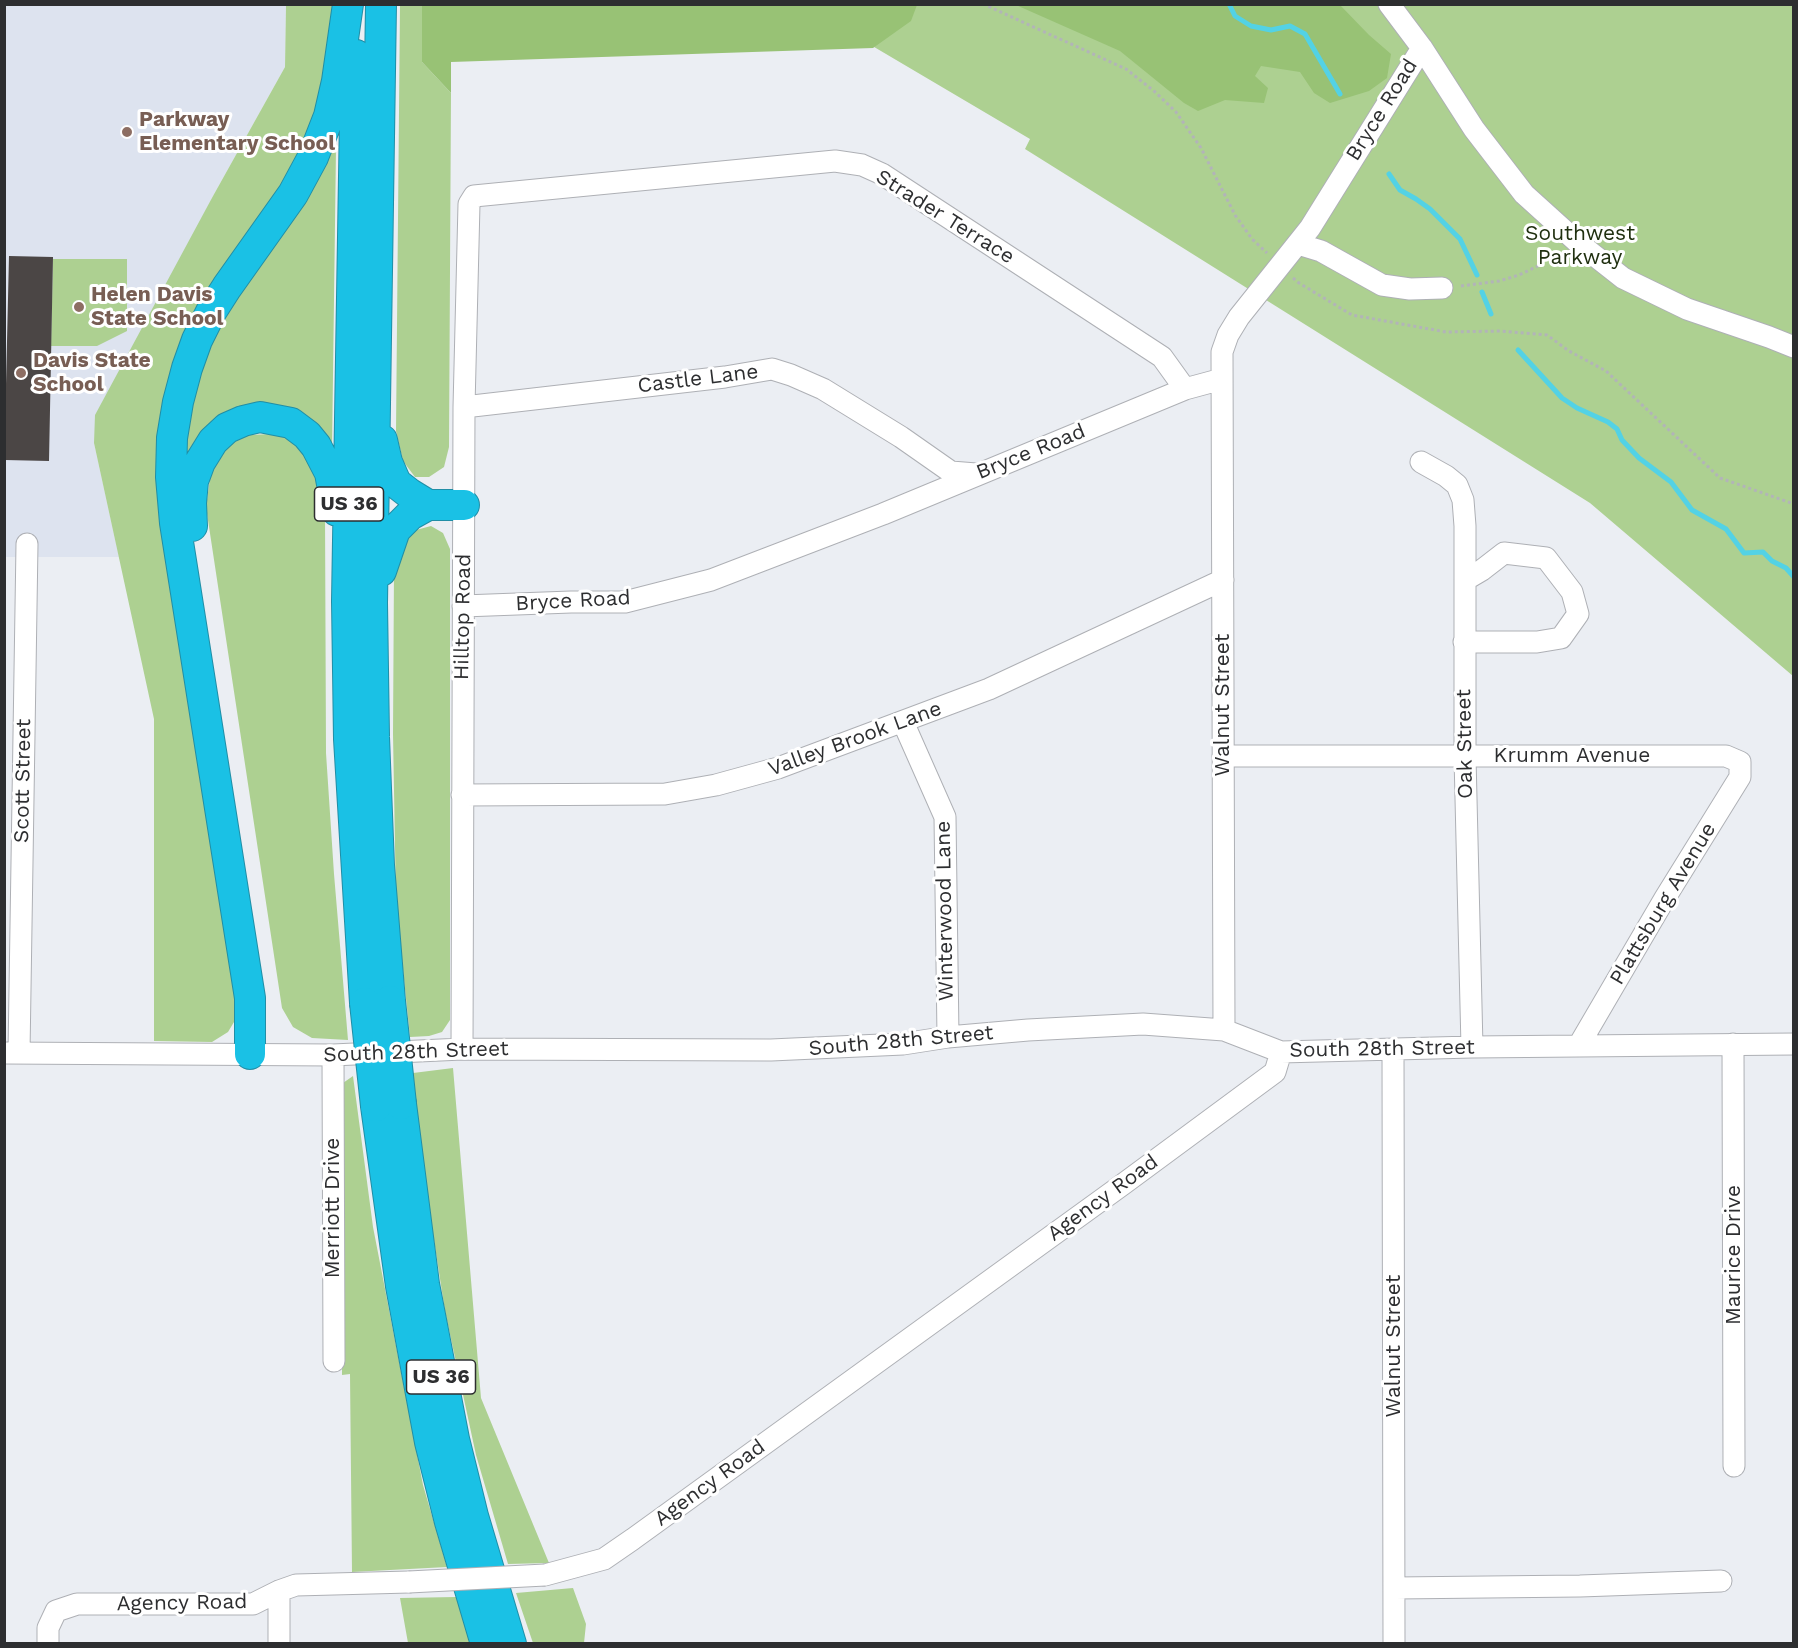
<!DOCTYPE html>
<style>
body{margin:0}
#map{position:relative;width:1798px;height:1648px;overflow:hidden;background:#ebeef3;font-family:"Work Sans",sans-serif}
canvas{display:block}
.frame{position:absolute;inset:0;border:6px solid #2d2e30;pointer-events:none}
</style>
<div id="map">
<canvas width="1798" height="1648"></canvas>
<div class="frame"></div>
</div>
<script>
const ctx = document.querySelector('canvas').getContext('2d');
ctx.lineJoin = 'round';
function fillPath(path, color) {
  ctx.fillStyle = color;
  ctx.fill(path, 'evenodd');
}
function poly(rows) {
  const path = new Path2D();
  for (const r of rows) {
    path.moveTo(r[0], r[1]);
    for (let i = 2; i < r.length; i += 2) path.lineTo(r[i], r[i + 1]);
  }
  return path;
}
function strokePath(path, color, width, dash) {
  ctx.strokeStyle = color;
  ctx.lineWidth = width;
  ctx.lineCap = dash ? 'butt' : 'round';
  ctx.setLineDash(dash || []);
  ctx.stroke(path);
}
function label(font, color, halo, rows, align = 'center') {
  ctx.font = font + ' "Work Sans",sans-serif';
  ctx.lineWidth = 6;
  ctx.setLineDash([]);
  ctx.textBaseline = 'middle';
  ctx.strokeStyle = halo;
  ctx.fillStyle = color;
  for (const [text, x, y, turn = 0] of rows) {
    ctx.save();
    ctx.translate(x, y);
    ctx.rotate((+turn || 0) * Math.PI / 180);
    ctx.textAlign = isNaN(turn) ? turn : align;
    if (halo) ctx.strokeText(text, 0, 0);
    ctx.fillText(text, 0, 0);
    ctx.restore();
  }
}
const built = poly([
 [5,5,286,5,285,67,213,196,94,443,119,557,5,557]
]);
const green = poly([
 [286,5,334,5,327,70,311,126,287,177,177,353,227,935,237,1017,228,1032,212,1042,154,1041,154,719,94,443,95,415,213,196,285,67],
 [400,5,422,5,422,62,451,93,449,447,444,467,429,477,415,477,403,461,396,431],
 [803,5,1793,5,1793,676,1590,503,1025,149,1030,139],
 [330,139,336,148,332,451,267,407,182,474,188,430,199,375,216,321],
 [53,259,127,259,127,331,97,346,51,346],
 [273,434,292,440,305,453,320,474,325,513,326,753,334,874,348,1040,312,1038,293,1027,282,1008,206,507,211,471,224,447,247,435],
 [431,526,443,533,450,549,450,1020,442,1032,429,1036,410,1037,396,902,393,734,394,569,401,545,416,530],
 [453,1068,481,1398,549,1563,508,1564,476,1455,445,1311,418,1137,413,1073],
 [353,1076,373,1227,423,1485,447,1567,352,1572,350,1374,342,1375,343,1083],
 [573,1588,586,1624,584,1643,533,1643,516,1593],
 [456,1597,471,1643,408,1643,400,1598]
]);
const forest = poly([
 [422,5,422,4,917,5,911,21,873,48,451,62,451,93,422,62],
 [1016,5,1340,5,1369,35,1391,54,1387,78,1369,91,1330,103,1314,93,1300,72,1261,66,1255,76,1268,88,1264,103,1225,100,1198,111,1184,103,1120,51]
]);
const stream = poly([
 [1229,4,1235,16,1251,26,1271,30,1290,26,1305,34,1340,94],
 [1389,174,1400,190,1416,199,1430,209,1460,239,1477,275],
 [1482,292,1491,314],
 [1518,350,1562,398,1577,408,1608,422,1617,429,1622,440,1639,458,1671,482,1692,510,1726,529,1744,553,1763,552,1772,561,1786,568,1794,577]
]);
const building = poly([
 [9,256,53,257,49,461,5,460,4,384,6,384]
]);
const path = poly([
 [983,4,1126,69,1154,91,1176,112,1201,148,1235,215,1252,239,1267,253],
 [1293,278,1299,283,1352,315,1446,332,1501,331,1547,335,1569,351,1606,371,1720,478,1794,504],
 [1461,286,1499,281,1519,275,1542,264]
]);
const minor = poly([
 [1389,4,1422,48,1474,129,1524,194,1576,241,1623,278,1687,309,1769,337,1794,347],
 [1298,244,1321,251,1382,285,1410,289,1442,288],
 [464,407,725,377,772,369,791,375,823,389,901,437,951,472,976,474],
 [1421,462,1446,476,1457,485,1463,500,1465,526,1465,757,1472,1047],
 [463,606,571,602,625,602,711,580,883,514,1185,389,1222,379],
 [1464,642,1537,642,1561,638,1578,614,1572,592,1546,558,1504,553,1482,570,1465,580],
 [903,722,945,817,948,1037],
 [1223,756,1726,756,1740,762,1740,777,1665,898,1579,1045],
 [462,795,665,794,716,785,778,768,989,689,1223,580],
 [1224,1030,1222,352,1228,335,1239,317,1310,228,1422,48],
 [1733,1044,1734,1466],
 [462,1049,464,407,469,204,474,196,835,161,862,165,882,174,1162,357,1185,389],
 [1393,1049,1394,1644],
 [4,1053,333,1055,462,1049,771,1050,903,1044,948,1037,1028,1030,1143,1024,1224,1030,1281,1052,1472,1047,1794,1044],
 [19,1053,27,544],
 [333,1055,334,1361],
 [545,1575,604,1559,633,1539,1122,1185,1275,1072,1281,1052],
 [1395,1588,1580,1586,1721,1581],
 [279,1591,279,1644],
 [48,1644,48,1628,56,1611,77,1604,253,1604,279,1591,296,1585,409,1582]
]);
const highway = poly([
 [381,4,372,603,374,737,379,865,390,1001],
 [356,55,347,601,349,739,365,1003],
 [382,440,387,462,396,483,410,494,428,505],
 [192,526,191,503,193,481,200,462,213,441,227,428,243,421,260,417,291,423,307,435,316,446,330,473,337,511],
 [381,571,395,530,410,515,428,505,464,505],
 [250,1054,250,998,175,523,171,477,172,438,178,402,187,368,197,340,211,312,227,287,293,194,313,157,329,116,337,81,348,4],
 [401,1104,424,1284,454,1439,473,1516,511,1644],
 [376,1106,401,1286,430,1442,450,1522,486,1644]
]);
const minorBridge = poly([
 [409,1582,545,1575]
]);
const highwayBridge = poly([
 [390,1001,401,1104],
 [365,1003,376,1106]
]);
const markers = [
 [127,132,6,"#8d6e63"],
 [79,307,6,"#8d6e63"],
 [21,373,6,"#8d6e63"]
];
const shields = [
 [349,504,69],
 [441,1377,69]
];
const shieldNames = [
 ["US 36",349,504],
 ["US 36",441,1377]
];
const streetNames = [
 ["Bryce Road",1382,110,-58],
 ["Strader Terrace",945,217,32],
 ["Castle Lane",698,379,-7],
 ["Bryce Road",1031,452,-22],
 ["Bryce Road",573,601,-3],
 ["Hilltop Road",463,617,-89],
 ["Walnut Street",1223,705,-90],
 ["Valley Brook Lane",855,739,-20],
 ["Oak Street",1465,744,-91],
 ["Krumm Avenue",1572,756],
 ["Scott Street",23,781,-89],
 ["Plattsburg Avenue",1663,904,-59],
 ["Winterwood Lane",945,911,-91],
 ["South 28th Street",901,1041,-5],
 ["South 28th Street",1382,1049,-1],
 ["South 28th Street",416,1052,-2],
 ["Agency Road",1103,1198,-36],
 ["Merriott Drive",333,1208,-90],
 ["Maurice Drive",1734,1255,-90],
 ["Walnut Street",1394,1346,-90],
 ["Agency Road",710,1483,-36],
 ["Agency Road",182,1603,-1]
];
const educationNames = [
 ["Parkway",139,120],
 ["Elementary School",139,144],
 ["Helen Davis",91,295],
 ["State School",91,319],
 ["Davis State",33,361],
 ["School",33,385]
];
const parkNames = [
 ["Southwest",1580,234],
 ["Parkway",1580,258]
];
fillPath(built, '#dde3ef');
fillPath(green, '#add091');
fillPath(forest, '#98c275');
strokePath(stream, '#53d2e5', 5);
fillPath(building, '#4b4645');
strokePath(minor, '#aeb0b5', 23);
strokePath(highway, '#218ea6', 32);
strokePath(path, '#b2b4b8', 3, [3, 3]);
strokePath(minor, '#fff', 21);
strokePath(highway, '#1ac1e5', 30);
strokePath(minorBridge, '#aeb0b5', 23, []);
strokePath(highwayBridge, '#218ea6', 32, []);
strokePath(minorBridge, '#fff', 21);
strokePath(highwayBridge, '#1ac1e5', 30);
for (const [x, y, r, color] of markers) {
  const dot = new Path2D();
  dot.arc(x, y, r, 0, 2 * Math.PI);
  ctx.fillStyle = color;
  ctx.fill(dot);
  strokePath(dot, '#fff', 2);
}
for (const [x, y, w] of shields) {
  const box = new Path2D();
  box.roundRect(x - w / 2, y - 17, w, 34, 4.5);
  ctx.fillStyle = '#fff';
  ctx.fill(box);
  strokePath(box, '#2d2e30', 1.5);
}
label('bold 20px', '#2d2e30', null, shieldNames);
label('21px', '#2d2e30', '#fff', streetNames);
label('bold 21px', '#785e54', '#fff', educationNames, 'left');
label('21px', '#203010', '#fff', parkNames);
</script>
